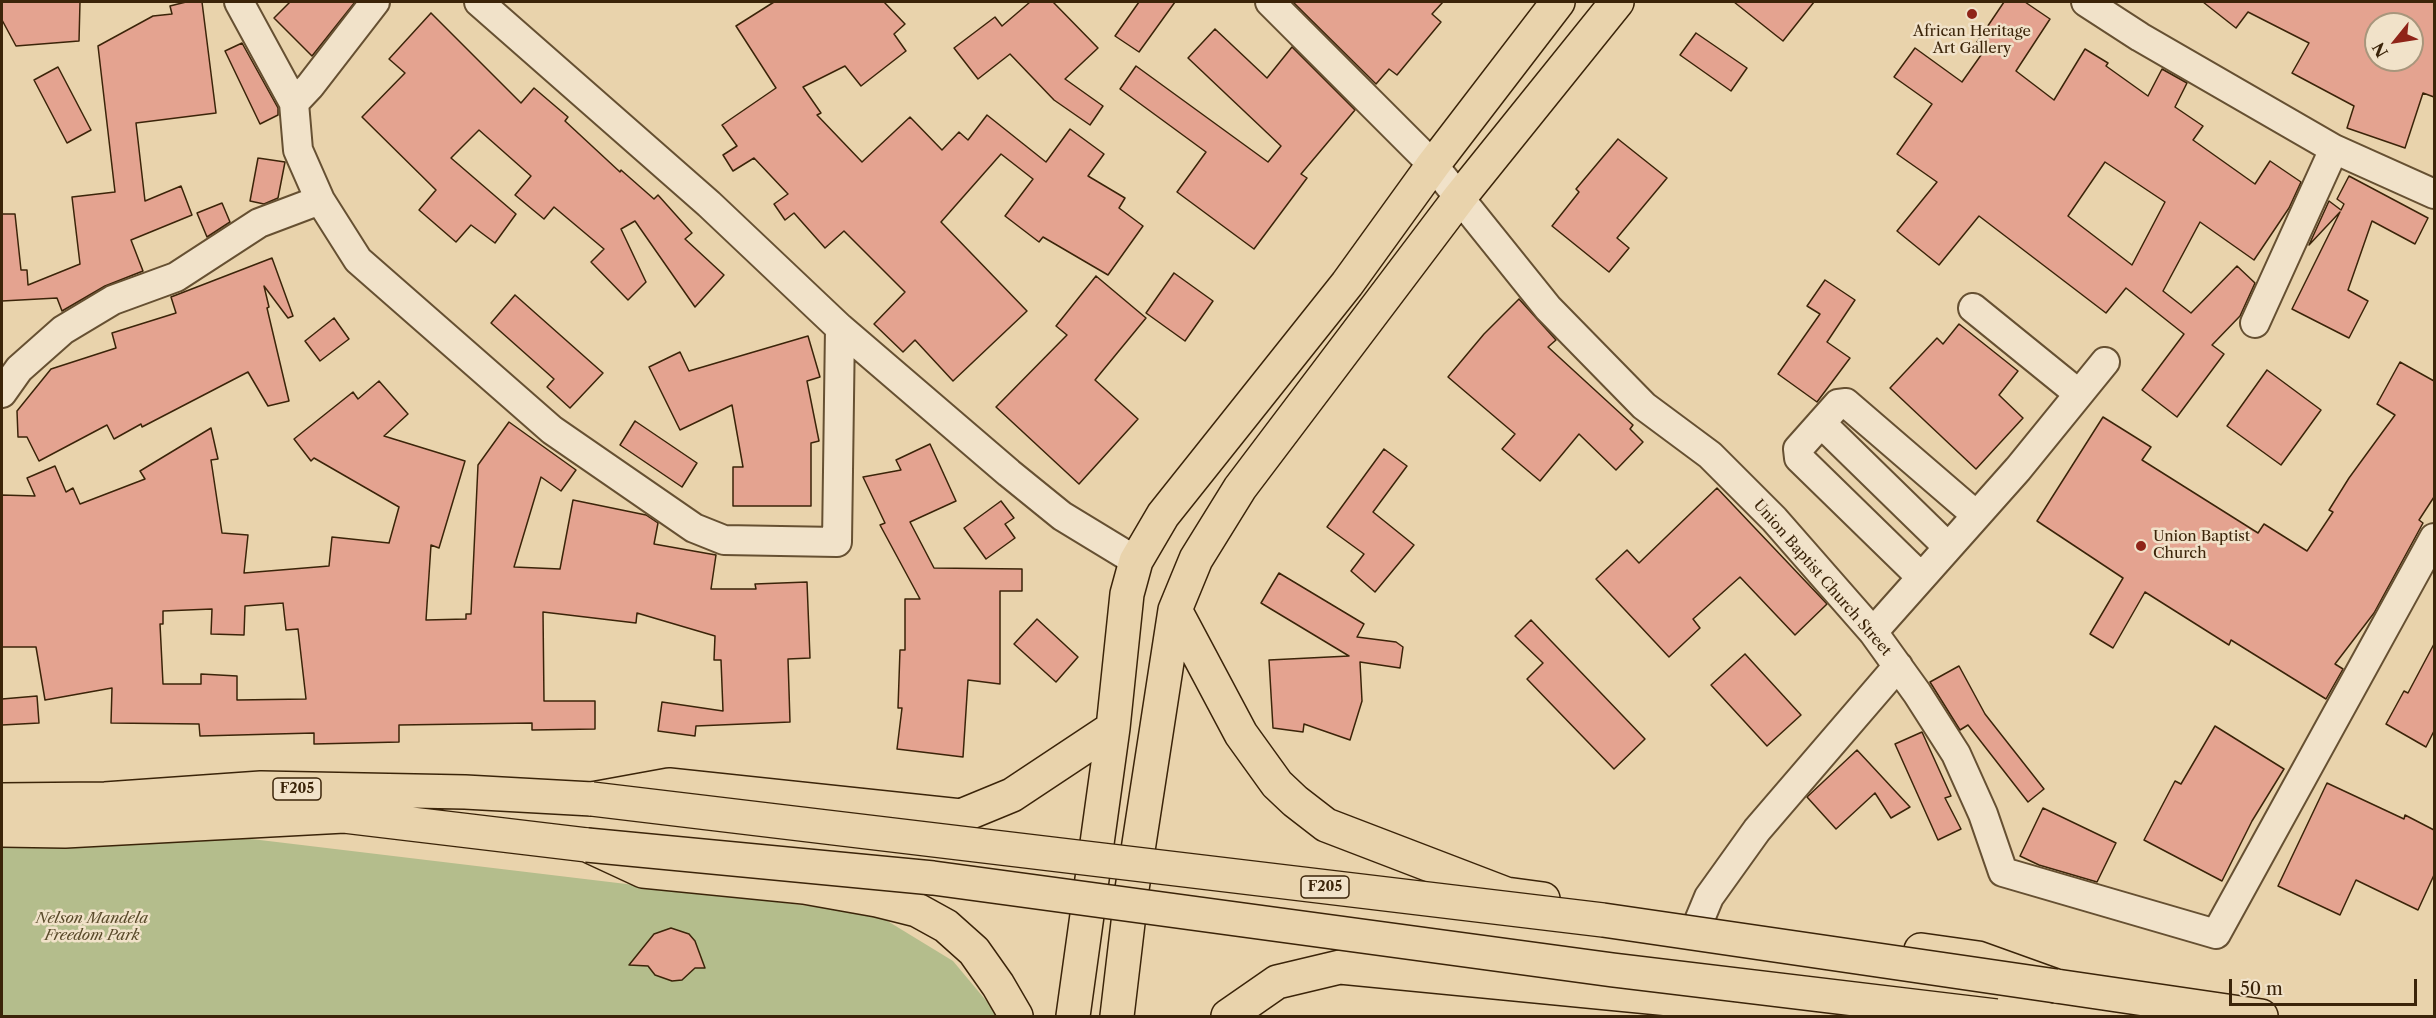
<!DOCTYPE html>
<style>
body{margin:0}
#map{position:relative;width:2436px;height:1018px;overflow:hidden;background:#e9d3ac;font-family:"Libre Caslon Text",serif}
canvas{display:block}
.frame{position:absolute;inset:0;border:3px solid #3b2409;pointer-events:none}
.north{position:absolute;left:2364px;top:12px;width:60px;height:60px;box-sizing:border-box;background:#f1e2c9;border:2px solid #a8967c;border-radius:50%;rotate:240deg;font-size:16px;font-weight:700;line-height:24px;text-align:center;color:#3b2409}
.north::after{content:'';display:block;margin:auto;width:21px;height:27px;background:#8f2418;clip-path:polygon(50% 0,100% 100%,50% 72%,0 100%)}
.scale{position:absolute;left:2229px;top:979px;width:188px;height:27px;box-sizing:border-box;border:3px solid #3b2409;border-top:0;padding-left:8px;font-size:18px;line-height:21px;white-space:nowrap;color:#3b2409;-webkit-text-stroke:4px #f1e2c9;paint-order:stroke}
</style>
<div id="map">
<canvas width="2436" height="1018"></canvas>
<div class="frame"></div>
<div class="north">N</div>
<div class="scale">50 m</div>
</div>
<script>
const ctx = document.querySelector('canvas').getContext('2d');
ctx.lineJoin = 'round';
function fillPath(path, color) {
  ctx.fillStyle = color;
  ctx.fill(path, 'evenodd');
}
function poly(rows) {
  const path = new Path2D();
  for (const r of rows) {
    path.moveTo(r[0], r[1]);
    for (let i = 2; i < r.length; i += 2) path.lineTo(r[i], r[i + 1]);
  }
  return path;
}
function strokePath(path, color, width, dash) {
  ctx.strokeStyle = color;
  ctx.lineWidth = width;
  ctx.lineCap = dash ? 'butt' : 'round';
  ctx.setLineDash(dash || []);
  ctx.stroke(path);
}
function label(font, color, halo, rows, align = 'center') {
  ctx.font = font + ' "Libre Caslon Text",serif';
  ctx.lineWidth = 5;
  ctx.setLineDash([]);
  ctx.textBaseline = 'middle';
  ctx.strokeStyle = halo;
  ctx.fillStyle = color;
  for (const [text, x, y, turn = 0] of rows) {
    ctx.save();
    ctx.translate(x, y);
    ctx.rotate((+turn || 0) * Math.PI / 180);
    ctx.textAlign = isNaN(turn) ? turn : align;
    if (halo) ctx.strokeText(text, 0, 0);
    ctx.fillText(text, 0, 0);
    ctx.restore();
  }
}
const green = poly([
 [2,836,235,837,876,914,953,961,999,1016,2,1016]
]);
const building = poly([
 [2,2,80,2,79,41,16,46,2,20,2,2],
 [186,2,202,2,216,113,136,123,145,201,181,186,192,215,131,240,143,271,105,286,62,311,57,298,2,301,2,214,15,214,21,270,27,270,28,285,80,264,72,197,115,192,98,46,153,16,172,14,170,6,186,2],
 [290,2,355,2,312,56,274,18,290,2],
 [774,2,884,2,905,24,894,34,906,51,861,86,845,66,803,87,821,113,817,115,862,162,910,117,942,150,959,132,968,140,987,115,1046,162,1070,129,1104,154,1088,176,1125,198,1119,208,1143,226,1108,275,1043,237,1039,242,1005,216,1033,179,1001,154,941,222,1027,311,953,381,915,340,903,352,874,324,905,292,844,231,825,248,794,213,785,220,774,204,788,194,754,158,733,171,723,155,737,146,722,125,776,88,736,26,774,2],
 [1030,2,1053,2,1098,48,1065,79,1103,106,1090,125,1054,100,1010,54,978,79,954,48,995,17,1002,26,1030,2],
 [1139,2,1175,2,1139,52,1115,36,1139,2],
 [1293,2,1443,2,1432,14,1441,22,1397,75,1389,69,1376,84,1293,2],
 [1734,2,1814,2,1783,41,1734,2],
 [2004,2,2025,2,2050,19,2016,71,2054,100,2085,49,2108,63,2106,66,2148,96,2162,69,2187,83,2175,107,2203,126,2193,140,2255,184,2270,161,2301,182,2289,208,2254,260,2200,222,2163,291,2191,313,2237,266,2255,283,2240,316,2212,345,2224,354,2177,417,2142,390,2184,334,2126,288,2106,313,1979,216,1939,265,1897,231,1937,182,1897,154,1932,104,1894,77,1915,48,1962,82,1986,48,1977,42,2004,2],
 [2105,162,2165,202,2132,265,2068,216,2105,162],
 [2203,2,2434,2,2434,97,2423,93,2405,148,2347,128,2354,106,2292,73,2309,43,2248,12,2236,28,2203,2],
 [2376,24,2412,24,2412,60,2376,60,2376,24],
 [431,13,521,103,534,88,568,117,565,121,620,172,621,170,654,199,658,195,692,233,685,239,724,275,695,307,635,221,621,229,646,282,628,300,591,262,604,249,554,207,544,219,515,195,531,176,479,130,451,158,516,214,495,243,471,225,456,242,419,210,436,190,362,117,405,73,389,59,431,13],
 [1215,29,1267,78,1292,47,1355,110,1301,174,1307,178,1254,249,1177,192,1206,152,1120,89,1136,66,1268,162,1281,146,1188,58,1215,29],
 [1696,33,1747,68,1731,91,1680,55,1696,33],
 [242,43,278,108,278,115,260,124,225,51,242,43],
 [58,67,91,130,67,143,34,80,58,67],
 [1618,139,1667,178,1617,238,1629,248,1609,272,1552,226,1579,192,1576,189,1618,139],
 [258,158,285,162,278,198,264,204,250,201,258,158],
 [2349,176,2428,218,2415,244,2372,221,2348,290,2368,301,2349,338,2292,309,2340,212,2309,245,2329,201,2341,210,2344,204,2337,199,2349,176],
 [222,203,230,222,207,237,197,213,222,203],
 [272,258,293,316,288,318,264,286,269,307,267,308,289,401,268,406,248,372,142,427,141,424,114,439,107,425,39,461,27,437,18,437,17,411,51,369,116,348,112,333,176,313,171,297,272,258],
 [1174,273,1213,301,1185,341,1146,313,1174,273],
 [1096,276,1146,318,1095,380,1138,419,1079,484,996,407,1067,335,1056,326,1096,276],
 [1825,280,1855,300,1827,342,1850,358,1817,402,1778,374,1820,314,1807,306,1825,280],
 [515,295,603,373,570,408,547,387,554,379,491,323,515,295],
 [1519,299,1556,340,1548,347,1633,425,1630,429,1643,442,1616,470,1579,434,1540,481,1502,449,1515,434,1448,377,1484,334,1519,299],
 [334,318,349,339,320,361,305,341,334,318],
 [1959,324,2018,371,1999,395,2023,418,1976,469,1890,388,1937,338,1943,344,1959,324],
 [808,336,820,377,807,381,819,441,811,443,811,506,733,506,733,467,743,467,732,405,680,430,649,367,680,352,689,371,808,336],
 [2400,362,2434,381,2434,497,2419,520,2423,523,2374,613,2335,664,2343,669,2326,699,2231,640,2229,645,2145,592,2113,648,2090,634,2123,578,2037,521,2103,417,2151,447,2142,460,2258,533,2264,524,2307,551,2333,512,2329,510,2349,478,2395,415,2377,404,2400,362],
 [2267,370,2321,410,2281,465,2227,426,2267,370],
 [379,381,408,414,384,436,465,461,439,548,431,545,426,620,466,619,466,614,471,614,478,465,509,422,576,470,561,491,541,477,514,567,560,569,573,500,646,515,658,523,654,544,716,555,711,589,756,589,755,584,807,582,810,658,788,659,790,722,696,726,695,736,658,731,662,702,723,711,721,660,714,660,715,636,637,613,636,623,543,612,544,701,595,701,595,729,532,730,532,723,399,725,399,742,314,744,314,733,200,736,199,724,111,723,112,688,45,700,36,647,2,647,2,495,35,496,27,478,55,466,66,492,73,488,80,504,145,479,140,471,211,428,218,459,211,460,222,533,248,535,244,573,329,566,332,537,389,543,399,507,314,458,311,461,294,439,353,392,358,399,379,381],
 [283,603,286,630,298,629,306,699,237,700,237,676,201,674,201,684,163,684,160,624,163,624,163,611,212,609,211,634,244,635,245,606,283,603],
 [635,421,697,463,682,487,620,445,635,421],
 [930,444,956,501,910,522,934,568,1022,569,1022,591,1000,591,1000,684,968,680,963,757,897,749,902,708,898,708,900,650,905,650,905,599,920,599,880,525,885,523,863,477,901,470,896,460,930,444],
 [1384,449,1407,466,1373,512,1414,545,1375,592,1351,571,1364,554,1327,527,1384,449],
 [1717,488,1827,604,1795,635,1740,577,1693,619,1700,628,1669,657,1596,579,1627,550,1639,563,1717,488],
 [1001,501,1014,518,1005,524,1015,538,986,559,964,528,1001,501],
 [1279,573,1364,624,1357,637,1396,642,1403,647,1400,668,1360,662,1362,701,1350,740,1304,724,1303,732,1273,728,1269,660,1349,656,1261,603,1279,573],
 [1037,619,1078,657,1056,682,1014,644,1037,619],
 [1531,620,1645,739,1614,769,1527,679,1543,663,1515,636,1531,620],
 [2434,644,2434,731,2426,747,2386,724,2404,691,2408,693,2434,644],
 [1745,654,1801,715,1767,746,1711,685,1745,654],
 [1959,666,1985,714,2044,789,2028,802,1968,725,1960,730,1930,682,1959,666],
 [37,696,39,723,2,725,2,699,37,696],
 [2215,726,2284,769,2252,821,2222,881,2144,840,2175,781,2181,784,2215,726],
 [1922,732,1951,796,1945,798,1961,829,1938,840,1895,744,1922,732],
 [1857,750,1910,807,1891,818,1875,793,1836,829,1807,797,1857,750],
 [2327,783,2404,819,2405,815,2434,830,2434,875,2418,910,2356,880,2340,915,2278,886,2327,783],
 [2043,808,2116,843,2097,882,2039,865,2020,856,2043,808],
 [671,928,689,934,695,941,705,968,695,968,682,980,672,981,655,975,648,966,629,965,654,934,671,928]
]);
const minor = poly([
 [239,2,294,103],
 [375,2,310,86,294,103,298,150,320,200,358,260,552,430,694,528,724,540,837,542,840,328],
 [479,2,709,204,840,328,1009,473,1062,516,1136,561],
 [1270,2,1433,165,1548,308,1644,406,1710,455,1774,519,1873,632,1917,693,1956,754,1983,814,2003,872,2216,934,2434,538],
 [2086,2,2140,37,2334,149,2434,194],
 [1973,308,2079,394],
 [2255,323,2334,149],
 [2,393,19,369,63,330,113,300,176,277,259,223,320,200],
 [1821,423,1948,547],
 [1921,577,1799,458,1798,449,1838,404,1846,403,1976,515],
 [1873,632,2018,469,2105,362],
 [1699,921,1709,897,1757,830,1898,666]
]);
const major = poly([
 [1175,610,1241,734,1277,784,1295,801,1326,825,1506,894,1543,899],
 [2,800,105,799,261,788,465,792,592,799,669,785,961,816,1012,795,1113,728],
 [2,830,65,831,344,816,587,845,643,871,804,887,877,900,917,910,946,926,974,951,998,985,1016,1016],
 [1921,950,1978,958,2056,986,2261,1016],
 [1073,1016,1113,728,1127,594,1136,561,1163,515,1347,284,1433,165,1558,2],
 [1117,1016,1132,889,1175,610,1196,559,1240,488,1460,197,1617,2],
 [1228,1016,1277,982,1340,967,1844,1016]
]);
const majorBridge = poly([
 [592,799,1603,920,2056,986],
 [587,845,933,878,1613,970,1996,1016]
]);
const markers = [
 [1972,14,6,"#8f2418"],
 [2141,546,6,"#8f2418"]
];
const shields = [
 [297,789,48],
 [1325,887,48]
];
const shieldNames = [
 ["F205",297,789],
 ["F205",1325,887]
];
const poiNames = [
 ["African Heritage",1972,32],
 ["Art Gallery",1972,49],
 ["Union Baptist",2153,537,"left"],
 ["Church",2153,554,"left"]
];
const streetNames = [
 ["Union Baptist Church Street",1822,578,49]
];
const parkNames = [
 ["Nelson Mandela",92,919],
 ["Freedom Park",92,936]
];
fillPath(green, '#b4bd8c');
fillPath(building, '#e4a390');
strokePath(building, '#3b2409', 1.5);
strokePath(minor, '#665032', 32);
strokePath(major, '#3b2409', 36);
strokePath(minor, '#f1e2c9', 28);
strokePath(major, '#e9d3ac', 33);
strokePath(majorBridge, '#3b2409', 36, []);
strokePath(majorBridge, '#e9d3ac', 33);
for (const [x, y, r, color] of markers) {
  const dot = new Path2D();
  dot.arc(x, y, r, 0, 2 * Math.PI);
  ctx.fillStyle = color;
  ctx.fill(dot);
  strokePath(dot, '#f1e2c9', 2);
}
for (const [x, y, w] of shields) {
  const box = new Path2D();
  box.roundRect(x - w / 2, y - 11, w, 22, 4.5);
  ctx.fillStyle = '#f1e2c9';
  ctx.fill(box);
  strokePath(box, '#3b2409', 1.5);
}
label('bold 14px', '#3b2409', null, shieldNames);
label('15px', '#3b2409', '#f1e2c9', poiNames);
label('15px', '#3b2409', '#f1e2c9', streetNames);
label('italic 15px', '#594a2a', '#f1e2c9', parkNames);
</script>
